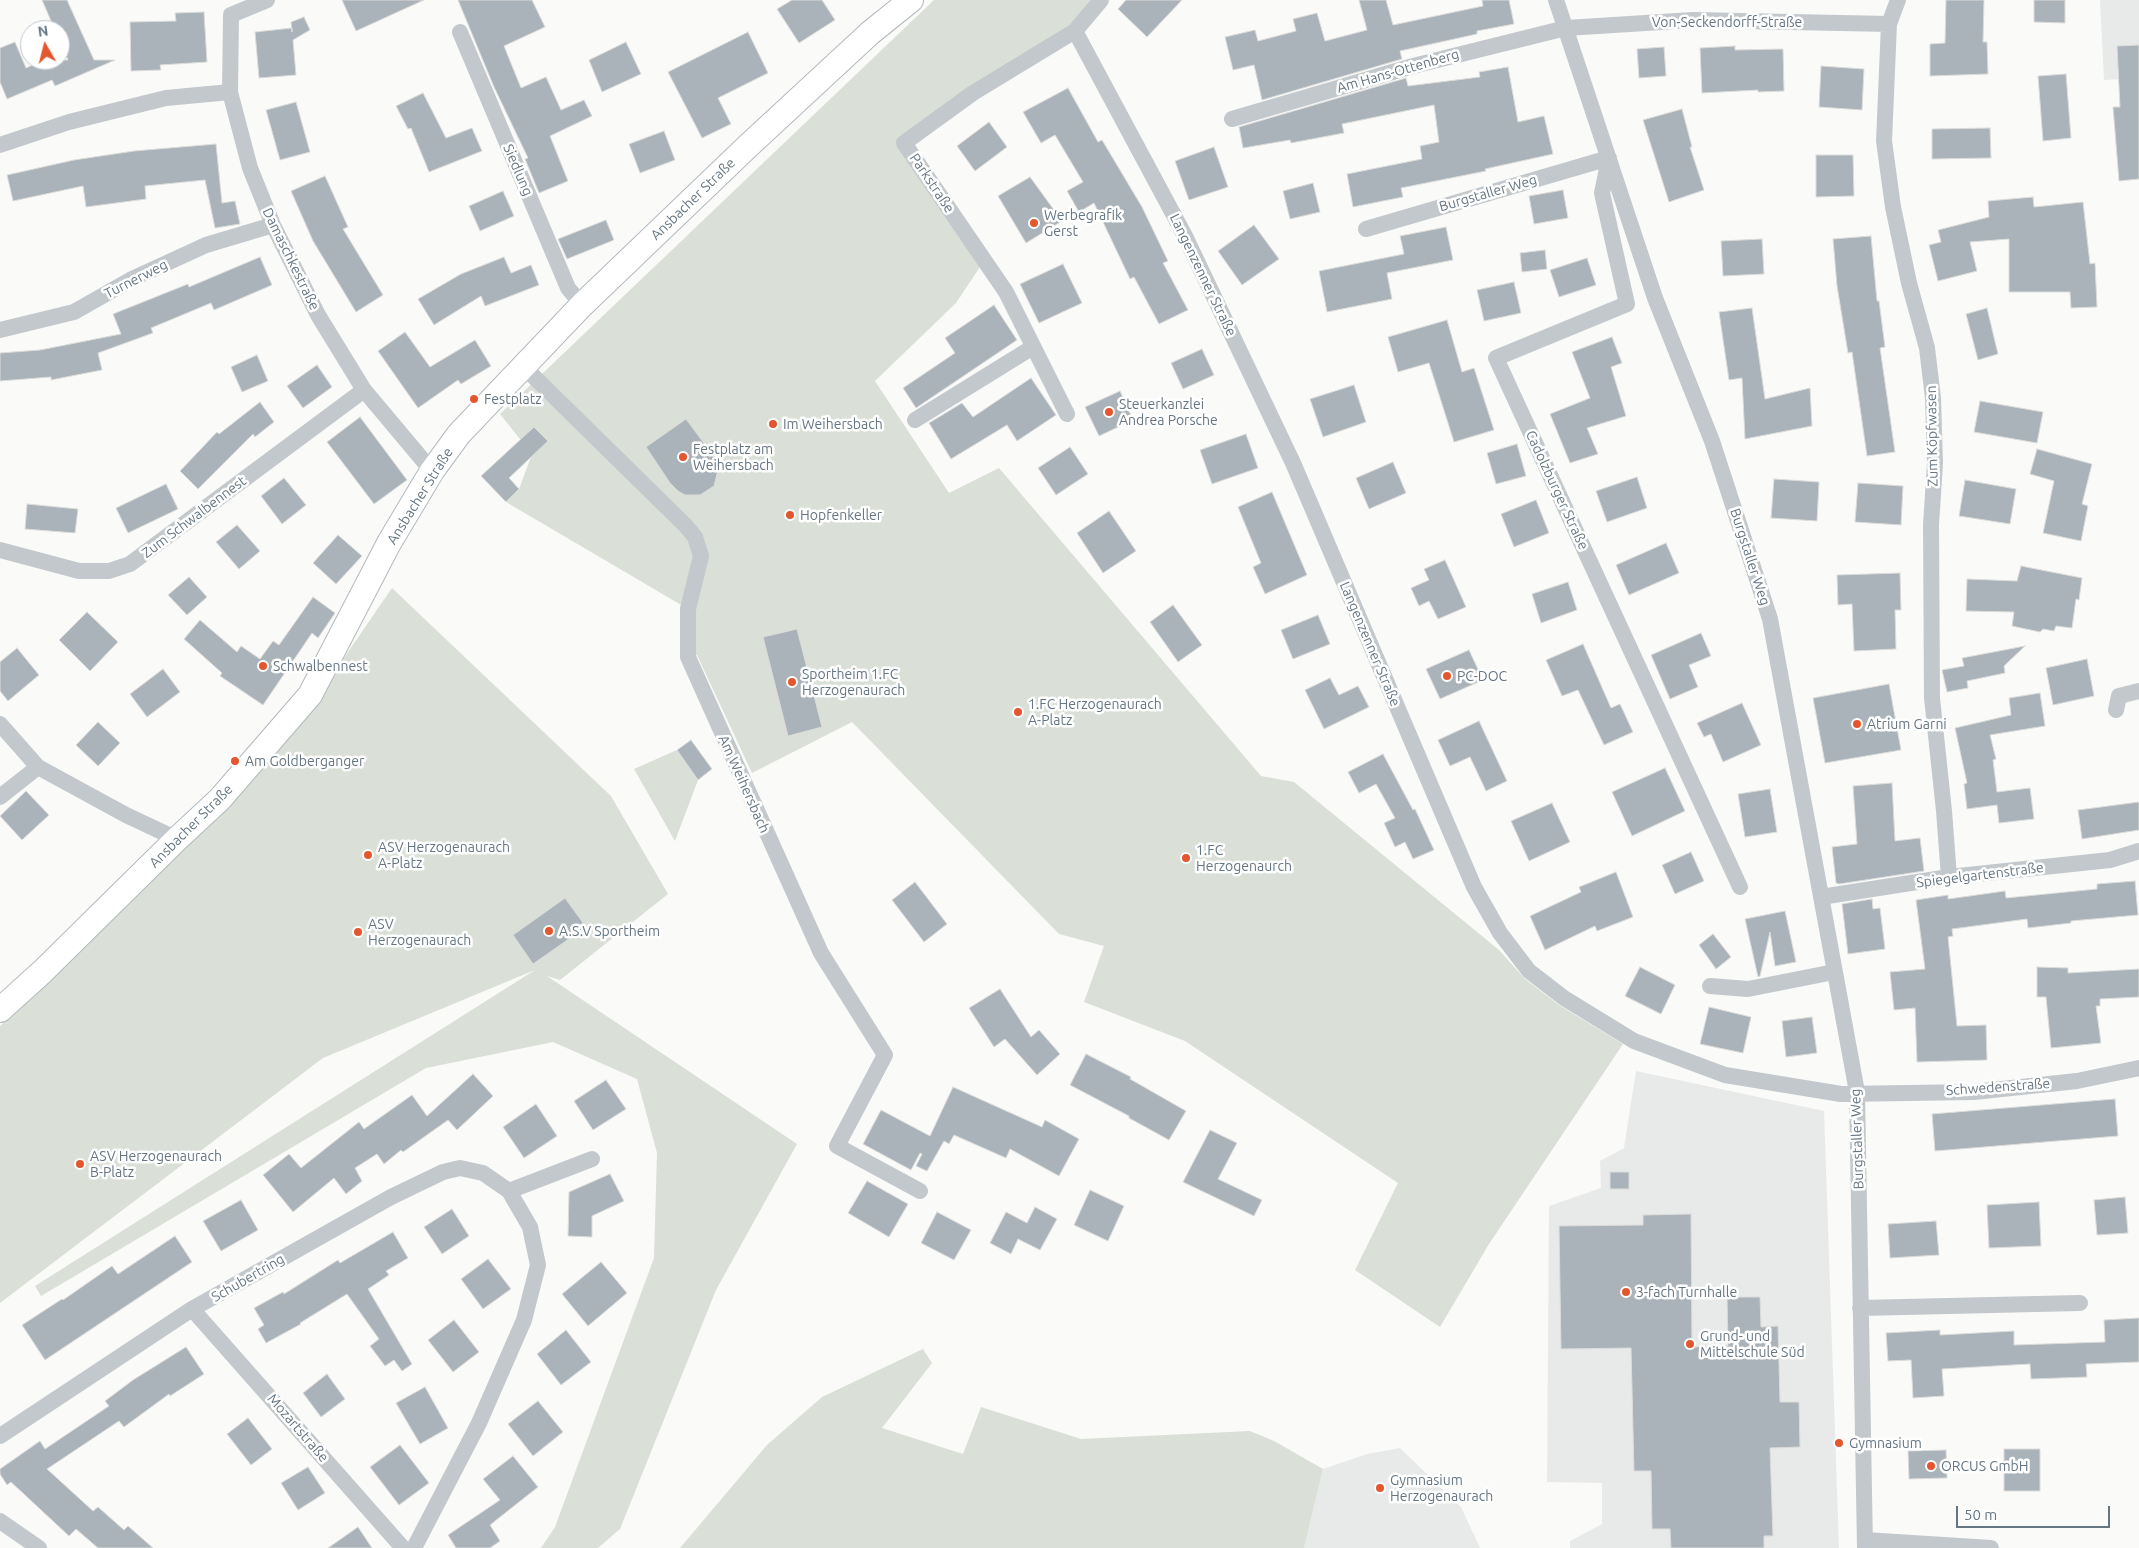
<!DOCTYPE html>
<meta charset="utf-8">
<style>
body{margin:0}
#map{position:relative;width:2139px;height:1548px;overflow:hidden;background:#fafaf8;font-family:Ubuntu,sans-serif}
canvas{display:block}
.north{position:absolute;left:20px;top:20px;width:50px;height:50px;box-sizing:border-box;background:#fff;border:1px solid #c1c8cd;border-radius:50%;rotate:352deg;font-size:14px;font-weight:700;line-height:20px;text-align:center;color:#657683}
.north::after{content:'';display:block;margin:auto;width:18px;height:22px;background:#e4572e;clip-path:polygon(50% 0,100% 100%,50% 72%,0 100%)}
.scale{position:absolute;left:1956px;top:1506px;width:154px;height:22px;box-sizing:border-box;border:2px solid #657683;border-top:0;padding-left:6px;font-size:15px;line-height:18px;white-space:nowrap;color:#657683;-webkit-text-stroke:4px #fff;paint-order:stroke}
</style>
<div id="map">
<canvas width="2139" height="1548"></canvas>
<div class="north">N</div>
<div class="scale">50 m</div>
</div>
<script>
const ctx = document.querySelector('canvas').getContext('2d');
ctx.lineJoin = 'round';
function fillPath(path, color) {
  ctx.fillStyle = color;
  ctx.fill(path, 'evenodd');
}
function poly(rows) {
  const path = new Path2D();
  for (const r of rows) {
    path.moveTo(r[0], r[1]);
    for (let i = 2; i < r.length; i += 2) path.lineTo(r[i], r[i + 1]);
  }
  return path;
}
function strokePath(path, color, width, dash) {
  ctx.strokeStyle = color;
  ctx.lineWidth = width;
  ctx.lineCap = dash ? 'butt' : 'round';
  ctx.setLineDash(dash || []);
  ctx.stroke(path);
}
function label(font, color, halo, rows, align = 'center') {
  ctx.font = font + ' Ubuntu,sans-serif';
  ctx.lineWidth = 5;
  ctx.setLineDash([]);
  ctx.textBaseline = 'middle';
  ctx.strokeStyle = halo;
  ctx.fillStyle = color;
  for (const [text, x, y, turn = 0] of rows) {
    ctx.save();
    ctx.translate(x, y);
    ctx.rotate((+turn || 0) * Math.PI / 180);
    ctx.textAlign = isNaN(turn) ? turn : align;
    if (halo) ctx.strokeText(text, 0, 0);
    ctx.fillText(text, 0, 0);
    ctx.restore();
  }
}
const built = poly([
 [2100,0,2139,0,2139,78,2104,80],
 [1636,1071,1824,1111,1839,1548,1570,1548,1570,1541,1602,1524,1602,1483,1547,1482,1549,1206,1601,1188,1600,1161,1624,1148],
 [1400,1448,1461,1507,1480,1548,1304,1548,1323,1469,1367,1454]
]);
const green = poly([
 [934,0,1101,0,1075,31,904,143,984,261,956,303,875,381,949,493,999,468,1261,776,1294,782,1499,950,1525,979,1559,1005,1623,1044,1489,1244,1440,1327,1355,1270,1398,1183,1185,1041,1084,1002,1104,946,1059,934,852,722,752,773,697,655,688,657,688,609,506,502,519,489,532,454,500,414],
 [392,588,611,796,668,894,560,980,547,976,797,1144,716,1290,620,1529,598,1548,541,1548,555,1527,654,1258,657,1153,637,1079,553,1042,426,1068,41,1296,35,1286,535,970,323,1058,0,1303,0,1026,45,983,315,700],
 [677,750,698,780,675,841,634,769],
 [923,1349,932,1363,882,1428,963,1454,981,1407,1081,1439,1250,1431,1274,1441,1323,1469,1304,1548,680,1548,767,1445,822,1397]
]);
const building = poly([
 [42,0,67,0,94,60,115,60,55,86,52,80,7,99,0,82,0,48,15,42,26,68,44,60,68,60,60,42,60,30,55,30,42,0],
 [342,0,424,0,356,31,342,0],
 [458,0,532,0,545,27,504,46,521,88,546,77,561,110,584,100,592,116,550,136,568,181,539,193,525,159,528,158,494,87,458,0],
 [792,0,822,0,835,20,799,43,777,9,792,0],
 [1126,0,1182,0,1147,37,1118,9,1126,0],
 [1359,0,1386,0,1393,25,1483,6,1482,0,1509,0,1514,24,1477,31,1477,34,1400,51,1402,59,1262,100,1254,65,1233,70,1225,37,1255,30,1258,41,1296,31,1293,19,1317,13,1325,41,1367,30,1359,0],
 [1946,0,1984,0,1983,42,1987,42,1988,74,1930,76,1930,44,1945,43,1946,0],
 [2034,0,2065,0,2065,23,2034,22,2034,0],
 [204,12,207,62,160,65,161,70,131,71,130,22,176,21,175,13,204,12],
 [304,17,310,30,293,40,296,75,259,78,255,32,292,28,292,32,291,22,304,17],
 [748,32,768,73,718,98,731,124,702,138,668,72,748,32],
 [626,42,641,74,602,92,589,60,626,42],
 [2139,45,2139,179,2119,181,2113,107,2120,107,2117,46,2139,45],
 [1735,46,1735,50,1783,49,1784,91,1758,92,1758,90,1702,93,1700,48,1735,46],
 [1664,47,1666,76,1639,78,1637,49,1664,47],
 [1821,66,1864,69,1862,110,1819,107,1821,66],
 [1508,67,1518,122,1544,116,1553,154,1485,169,1486,171,1401,188,1403,197,1353,207,1347,174,1422,159,1420,146,1439,142,1434,105,1342,124,1344,133,1291,143,1290,140,1243,148,1239,127,1406,78,1408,86,1480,77,1479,72,1508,67],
 [2066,74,2071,138,2043,141,2038,76,2066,74],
 [1068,88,1098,142,1102,140,1142,207,1168,261,1163,263,1188,310,1159,324,1134,277,1130,279,1094,203,1079,212,1067,191,1083,182,1055,135,1041,143,1023,112,1068,88],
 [423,93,446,138,472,128,482,151,429,172,411,128,408,129,396,106,423,93],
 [296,102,310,152,280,160,266,110,296,102],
 [1682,109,1692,147,1690,147,1704,190,1669,202,1643,120,1682,109],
 [989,122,1007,147,975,171,957,146,989,122],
 [1990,128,1991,158,1932,159,1932,129,1990,128],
 [664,131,675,160,640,173,629,144,664,131],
 [216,144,222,203,235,201,240,224,215,228,205,180,145,186,146,199,86,207,83,186,13,201,7,175,74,160,134,151,216,144],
 [1214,147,1228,187,1189,200,1175,161,1214,147],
 [1816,155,1853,155,1854,196,1816,197,1816,155],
 [325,176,348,227,343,229,383,295,356,312,313,241,291,191,325,176],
 [1030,177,1062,221,1026,243,998,196,1030,177],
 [1313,183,1320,212,1290,219,1283,191,1313,183],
 [1563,190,1568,218,1534,224,1529,196,1563,190],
 [503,191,514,216,480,231,469,206,503,191],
 [2033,197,2034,207,2083,202,2090,264,2095,263,2097,307,2071,308,2070,292,2009,292,2009,239,1970,242,1977,271,1938,281,1929,245,1941,242,1938,230,1989,217,1988,201,2033,197],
 [606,220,614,240,567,259,558,239,606,220],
 [1254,225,1279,259,1242,285,1218,251,1254,225],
 [1446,227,1453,260,1387,273,1392,299,1327,312,1319,271,1404,254,1400,236,1446,227],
 [1871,236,1877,301,1879,301,1885,347,1880,348,1895,452,1867,456,1852,352,1848,353,1837,286,1833,239,1871,236],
 [1762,239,1764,274,1723,276,1721,241,1762,239],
 [1545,250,1547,269,1522,272,1520,253,1545,250],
 [260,257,272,285,214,310,211,303,151,328,153,333,98,353,102,370,51,380,51,377,0,381,0,353,40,350,121,334,113,314,188,284,189,287,260,257],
 [504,257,511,273,531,265,539,285,485,306,481,296,434,325,418,299,461,274,504,257],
 [1587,258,1596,285,1559,297,1550,270,1587,258],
 [1063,264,1082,303,1039,323,1020,284,1063,264],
 [1514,282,1521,313,1484,321,1477,290,1514,282],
 [994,305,1017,340,916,408,903,388,955,353,945,338,994,305],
 [1752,308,1765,399,1810,388,1812,426,1745,439,1742,378,1729,380,1719,312,1752,308],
 [1987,308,1998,354,1978,360,1966,314,1987,308],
 [1447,320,1462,372,1474,368,1494,430,1454,442,1429,363,1398,372,1388,337,1447,320],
 [405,332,430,367,475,340,491,366,461,384,458,380,418,408,378,351,405,332],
 [1612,337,1622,363,1611,367,1626,416,1587,428,1598,454,1570,463,1550,414,1590,398,1572,352,1612,337],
 [1202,349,1214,375,1183,389,1171,363,1202,349],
 [257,355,268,381,242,392,231,367,257,355],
 [317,365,332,387,303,408,287,386,317,365],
 [1031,378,1056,415,1017,441,1007,425,951,459,929,423,962,403,973,417,1031,378],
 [1354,385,1366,422,1323,437,1310,399,1354,385],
 [1120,391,1133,420,1099,436,1085,407,1120,391],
 [1980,401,2043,412,2037,443,1974,432,1980,401],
 [260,402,274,422,255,437,253,434,198,489,180,471,217,432,219,434,260,402],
 [360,417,407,480,374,504,327,442,360,417],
 [686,419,712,454,718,470,714,486,700,495,685,495,678,491,670,483,646,447,686,419],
 [534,427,548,441,509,478,519,489,506,502,481,476,534,427],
 [1246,434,1258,468,1212,484,1200,450,1246,434],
 [1517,444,1526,476,1496,484,1487,453,1517,444],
 [1070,447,1088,474,1056,495,1038,468,1070,447],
 [2037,449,2092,464,2082,504,2088,506,2081,541,2043,533,2054,481,2030,474,2037,449],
 [1393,462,1406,493,1369,509,1356,478,1393,462],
 [1637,477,1647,508,1607,522,1596,491,1637,477],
 [284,478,306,505,282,524,261,496,284,478],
 [1774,479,1819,482,1817,521,1771,518,1774,479],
 [1965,480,2016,489,2010,524,1959,516,1965,480],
 [1858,483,1903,486,1901,525,1855,522,1858,483],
 [166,484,178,509,128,533,116,508,166,484],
 [1272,492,1307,575,1265,594,1253,567,1261,563,1238,507,1272,492],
 [1536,500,1549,533,1514,547,1501,514,1536,500],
 [27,504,78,509,75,533,25,529,27,504],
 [1109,511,1136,551,1103,573,1077,533,1109,511],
 [237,525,260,551,239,569,216,542,237,525],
 [338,535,362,556,336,584,313,563,338,535],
 [1666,543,1679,573,1629,595,1616,565,1666,543],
 [1445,560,1466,607,1438,619,1429,601,1419,606,1411,588,1429,580,1424,569,1445,560],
 [2021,566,2082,578,2079,600,2076,599,2072,628,2056,626,2054,631,2043,629,2040,632,2012,626,2014,612,1966,611,1967,579,2017,581,2021,566],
 [1900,573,1901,610,1895,610,1896,649,1854,651,1852,604,1838,605,1837,575,1900,573],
 [189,577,207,597,187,615,168,595,189,577],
 [1568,582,1577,610,1541,623,1532,594,1568,582],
 [313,597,335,613,318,638,312,633,263,705,220,676,222,673,184,639,200,620,237,652,241,646,260,659,273,641,279,645,313,597],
 [1173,605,1202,645,1178,662,1150,622,1173,605],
 [87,612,118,642,90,671,59,640,87,612],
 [1318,615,1330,644,1293,659,1281,630,1318,615],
 [797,629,822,727,788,736,763,637,797,629],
 [1701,633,1711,656,1689,665,1698,687,1670,699,1651,655,1701,633],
 [1583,644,1611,708,1620,704,1633,732,1604,745,1578,690,1562,696,1546,660,1583,644],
 [2025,646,2004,666,2005,673,1967,681,1968,688,1947,692,1942,670,1964,666,1962,658,2025,646],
 [17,648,39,675,8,701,0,691,0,662,17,648],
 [1469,650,1483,680,1440,699,1426,669,1469,650],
 [2087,659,2094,696,2053,705,2046,668,2087,659],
 [163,669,180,692,147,717,130,694,163,669],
 [1330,678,1339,695,1358,686,1369,707,1324,729,1305,690,1330,678],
 [1889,684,1901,750,1825,763,1813,698,1889,684],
 [2040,693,2045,726,1990,735,1996,759,1993,760,1997,792,2030,788,2034,819,1999,823,1997,805,1967,809,1964,784,1967,783,1955,728,2011,715,2009,698,2040,693],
 [1742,703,1761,745,1723,762,1711,734,1704,737,1697,723,1742,703],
 [1479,721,1507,781,1486,791,1470,757,1450,766,1438,740,1479,721],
 [98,722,120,743,98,766,76,745,98,722],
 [691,740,712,769,698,780,677,750,691,740],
 [1383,754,1413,810,1415,809,1434,850,1413,859,1405,842,1395,847,1384,823,1395,818,1376,784,1359,793,1348,772,1383,754],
 [1665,768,1685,811,1632,836,1612,792,1665,768],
 [1892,783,1895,841,1920,838,1924,871,1839,884,1836,883,1832,847,1857,844,1853,786,1892,783],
 [1770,789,1777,832,1745,837,1738,794,1770,789],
 [26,791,49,815,22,840,0,816,26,791],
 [2139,802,2139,830,2082,839,2078,810,2139,802],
 [1552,803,1570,842,1529,861,1511,821,1552,803],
 [1691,852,1704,881,1675,894,1662,865,1691,852],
 [1616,872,1633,917,1597,931,1595,926,1545,950,1530,916,1581,892,1579,887,1616,872],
 [2135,881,2138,915,2071,921,2071,923,2028,928,2027,919,1952,929,1953,936,1948,937,1957,1026,1986,1025,1987,1060,1917,1062,1915,1008,1894,1010,1890,972,1925,969,1916,900,1948,895,1948,899,2005,891,2006,898,2097,889,2097,884,2135,881],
 [915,882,947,924,924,942,892,900,915,882],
 [565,898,586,927,533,964,513,935,565,898],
 [1872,899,1873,909,1880,908,1885,949,1848,954,1842,904,1872,899],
 [1785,911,1796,962,1775,966,1770,932,1760,976,1758,977,1745,919,1785,911],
 [1713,934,1731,957,1716,969,1699,945,1713,934],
 [1640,967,1675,985,1661,1014,1625,996,1640,967],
 [2037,967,2068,968,2068,973,2139,969,2139,997,2100,999,2100,1006,2096,1006,2101,1043,2051,1048,2046,997,2037,997,2037,967],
 [1000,989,1031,1037,1039,1030,1060,1054,1037,1075,1005,1039,994,1047,969,1008,1000,989],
 [1709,1007,1751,1017,1743,1053,1700,1044,1709,1007],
 [1812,1017,1817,1053,1786,1057,1782,1021,1812,1017],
 [1086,1054,1131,1077,1130,1079,1186,1111,1169,1140,1129,1118,1129,1116,1070,1085,1086,1054],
 [473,1074,493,1096,457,1130,448,1120,403,1152,401,1150,384,1164,377,1154,355,1168,362,1181,346,1194,334,1178,293,1212,263,1175,289,1154,301,1168,359,1122,364,1129,412,1095,427,1116,473,1074],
 [606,1080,626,1109,593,1130,574,1101,606,1080],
 [953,1087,1042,1127,1045,1120,1079,1139,1059,1176,1010,1149,1006,1158,954,1135,949,1144,944,1141,927,1171,916,1166,922,1154,920,1153,911,1170,863,1144,881,1110,930,1136,953,1087],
 [2115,1099,2118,1136,1935,1151,1932,1114,2115,1099],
 [536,1104,557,1136,524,1158,503,1127,536,1104],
 [1210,1130,1237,1143,1218,1179,1262,1200,1254,1216,1183,1182,1210,1130],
 [1610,1172,1629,1172,1629,1189,1610,1189,1610,1172],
 [610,1174,624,1201,592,1216,592,1237,568,1236,569,1192,610,1174],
 [867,1181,908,1204,889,1237,848,1213,867,1181],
 [1090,1190,1124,1206,1108,1241,1074,1225,1090,1190],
 [2125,1197,2128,1233,2097,1235,2094,1200,2125,1197],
 [241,1200,258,1230,221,1251,203,1221,241,1200],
 [2039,1202,2041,1246,1989,1248,1987,1205,2039,1202],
 [1035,1207,1057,1219,1040,1250,1018,1239,1011,1254,990,1243,1006,1212,1027,1223,1035,1207],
 [452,1209,469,1236,442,1254,424,1227,452,1209],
 [937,1212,971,1230,954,1260,921,1243,937,1212],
 [1691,1214,1692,1347,1728,1346,1727,1297,1760,1297,1761,1327,1778,1326,1780,1402,1799,1402,1800,1447,1770,1448,1773,1536,1764,1536,1764,1548,1671,1548,1670,1529,1652,1529,1651,1471,1634,1471,1631,1348,1561,1349,1559,1226,1643,1225,1643,1215,1691,1214],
 [1936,1221,1939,1255,1890,1258,1888,1224,1936,1221],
 [393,1232,408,1258,386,1271,389,1275,368,1289,412,1364,402,1371,394,1360,385,1366,370,1346,379,1339,347,1294,300,1323,301,1324,266,1343,258,1329,264,1325,254,1308,283,1292,284,1294,338,1260,340,1263,393,1232],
 [175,1236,192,1262,45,1360,22,1325,62,1299,63,1300,112,1266,118,1274,175,1236],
 [488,1259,511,1289,483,1309,461,1279,488,1259],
 [601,1262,627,1293,588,1326,562,1294,601,1262],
 [2139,1318,2139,1362,2086,1364,2087,1377,2031,1379,2030,1364,1942,1369,1944,1396,1913,1398,1911,1360,1888,1361,1886,1333,1940,1330,1940,1335,2014,1331,2014,1345,2105,1342,2104,1320,2139,1318],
 [454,1320,479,1352,453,1372,428,1340,454,1320],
 [566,1330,591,1362,561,1385,537,1354,566,1330],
 [186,1347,204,1374,170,1396,169,1394,124,1427,119,1421,47,1469,93,1511,98,1507,124,1530,128,1526,153,1548,98,1548,76,1529,69,1536,11,1482,7,1485,0,1474,0,1469,40,1441,45,1449,109,1406,105,1401,133,1380,186,1347],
 [327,1374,345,1399,321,1417,303,1393,327,1374],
 [425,1387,448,1428,420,1444,396,1403,425,1387],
 [538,1401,563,1432,533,1456,508,1424,538,1401],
 [248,1418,272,1449,251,1465,227,1434,248,1418],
 [400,1445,429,1483,399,1505,370,1467,400,1445],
 [2004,1449,2040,1449,2040,1491,2004,1491,2004,1449],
 [1946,1450,1947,1478,1909,1479,1908,1451,1946,1450],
 [513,1456,538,1487,490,1525,500,1541,490,1548,456,1548,448,1535,500,1500,483,1479,513,1456],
 [308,1467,325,1493,298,1510,281,1483,308,1467],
 [358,1527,372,1548,328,1548,358,1527]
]);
const street = poly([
 [267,0,231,15,230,92,250,168,273,225,318,315,364,390,432,471],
 [1556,0,1655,298,1712,441,1770,619,1857,1092,1865,1548],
 [1898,0,1889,24,1884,141,1893,207,1909,283,1927,348,1933,398,1935,463,1931,525,1932,698,1944,811,1949,877],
 [1075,31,1185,236,1293,463,1474,887,1500,933,1529,971,1564,998,1634,1041,1725,1075,1841,1094,1974,1092,2077,1081,2139,1068],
 [460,32,568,288,582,305],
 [1232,119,1413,66,1566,28,1693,20,1889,24],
 [0,145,69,122,166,98,230,92],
 [1366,229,1609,158,1602,193,1627,304,1496,358,1740,887],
 [0,330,74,312,132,279,206,245,273,225],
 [523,366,686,526,695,537,701,556,688,609,688,657,821,953,885,1055,837,1146,920,1191],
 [1067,414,1006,292,904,143,973,93,1075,31,1101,0],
 [915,420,1033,347],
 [0,550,79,571,109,571,130,564,364,390],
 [2116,710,2119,696,2139,691],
 [0,724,38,767,126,815,177,839],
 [0,797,38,767],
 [1821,897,1949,877,2110,860,2139,851],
 [1710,986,1748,989,1834,972],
 [509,1191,592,1159],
 [1860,1308,2080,1303],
 [192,1309,403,1548],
 [0,1436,192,1309,391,1197,443,1172,460,1168,483,1173,509,1191,530,1227,538,1265,524,1320,479,1423,414,1548],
 [0,1521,39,1548],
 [1865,1540,1991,1548]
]);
const secondary = poly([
 [0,1010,42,972,177,839,220,799,310,695,389,543,432,471,459,434,582,305,748,146,870,33,911,0]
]);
const markers = [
 [1034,223,5,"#e4572e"],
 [474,399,5,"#e4572e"],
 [1109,412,5,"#e4572e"],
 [773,424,5,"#e4572e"],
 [683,457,5,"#e4572e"],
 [790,515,5,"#e4572e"],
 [263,666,5,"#e4572e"],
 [1447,676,5,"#e4572e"],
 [792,682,5,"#e4572e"],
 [1018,712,5,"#e4572e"],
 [1857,724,5,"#e4572e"],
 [235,761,5,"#e4572e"],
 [368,855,5,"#e4572e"],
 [1186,858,5,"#e4572e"],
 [549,931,5,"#e4572e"],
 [358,932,5,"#e4572e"],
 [80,1164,5,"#e4572e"],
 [1626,1292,5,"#e4572e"],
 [1690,1344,5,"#e4572e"],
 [1839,1443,5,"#e4572e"],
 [1931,1466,5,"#e4572e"],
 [1380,1488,5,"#e4572e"]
];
const streetNames = [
 ["Von-Seckendorff-Straße",1727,22],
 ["Am Hans-Ottenberg",1398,71,-16],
 ["Siedlung",518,170,67],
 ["Parkstraße",932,183,56],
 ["Burgstaller Weg",1488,193,-16],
 ["Ansbacher Straße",693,199,-44],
 ["Damaschkestraße",291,259,64],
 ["Langenzenner Straße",1203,275,64],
 ["Turnerweg",136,279,-27],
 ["Zum Köpfwasen",1932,436,-91],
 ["Cadolzburger Straße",1557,490,65],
 ["Ansbacher Straße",420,496,-58],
 ["Zum Schwalbennest",194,517,-37],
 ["Burgstaller Weg",1750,557,72],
 ["Langenzenner Straße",1370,644,67],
 ["Am Weihersbach",744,784,66],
 ["Ansbacher Straße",191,826,-45],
 ["Spiegelgartenstraße",1980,875,-7],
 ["Schwedenstraße",1998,1087,-4],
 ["Burgstaller Weg",1857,1139,-92],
 ["Schubertring",248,1278,-30],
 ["Mozartstraße",298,1428,49]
];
const poiNames = [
 ["Werbegrafik",1044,215],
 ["Gerst",1044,231],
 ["Festplatz",484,399],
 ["Steuerkanzlei",1119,404],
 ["Andrea Porsche",1119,420],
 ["Im Weihersbach",783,424],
 ["Festplatz am",693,449],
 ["Weihersbach",693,465],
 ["Hopfenkeller",800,515],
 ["Schwalbennest",273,666],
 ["Sportheim 1.FC",802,674],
 ["Herzogenaurach",802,690],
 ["PC-DOC",1457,676],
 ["1.FC Herzogenaurach",1028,704],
 ["A-Platz",1028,720],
 ["Atrium Garni",1867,724],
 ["Am Goldberganger",245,761],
 ["ASV Herzogenaurach",378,847],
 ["A-Platz",378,863],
 ["1.FC",1196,850],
 ["Herzogenaurch",1196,866],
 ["ASV",368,924],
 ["Herzogenaurach",368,940],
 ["A.S.V Sportheim",559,931],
 ["ASV Herzogenaurach",90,1156],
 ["B-Platz",90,1172],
 ["3-fach Turnhalle",1636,1292],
 ["Grund- und",1700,1336],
 ["Mittelschule Süd",1700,1352],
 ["Gymnasium",1849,1443],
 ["ORCUS GmbH",1941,1466],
 ["Gymnasium",1390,1480],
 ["Herzogenaurach",1390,1496]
];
fillPath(built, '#e8e9e9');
fillPath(green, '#dadfd7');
fillPath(building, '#aab3b9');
strokePath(building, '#dcdcda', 1);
strokePath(secondary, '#b3babf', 26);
strokePath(street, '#c3c8cc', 16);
strokePath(secondary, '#fff', 24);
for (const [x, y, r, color] of markers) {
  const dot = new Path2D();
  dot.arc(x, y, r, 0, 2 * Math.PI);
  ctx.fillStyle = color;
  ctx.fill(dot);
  strokePath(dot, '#fff', 2);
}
label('14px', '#657683', '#fff', streetNames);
label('14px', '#657683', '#fff', poiNames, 'left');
</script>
